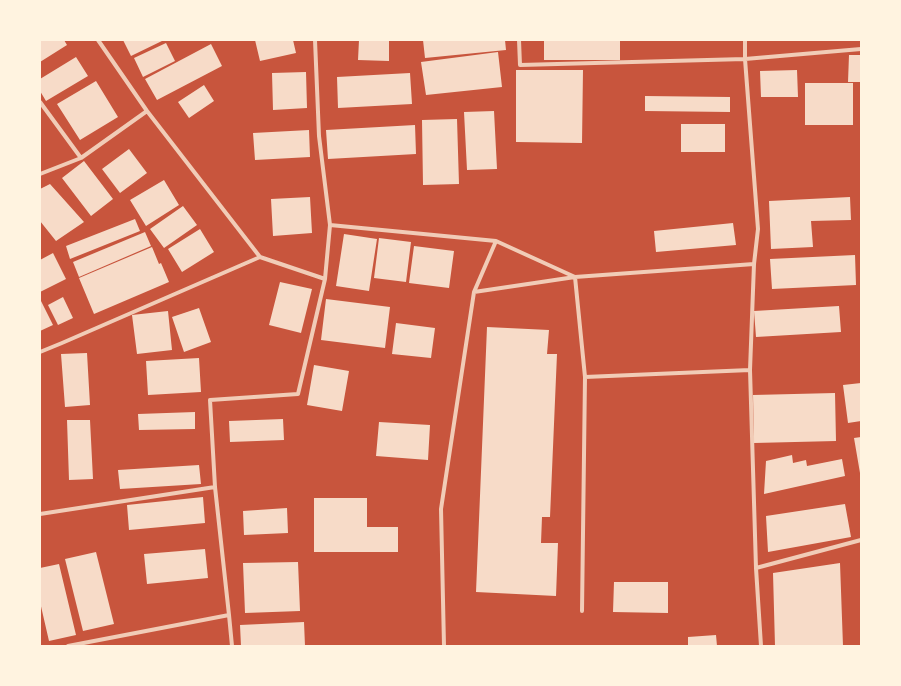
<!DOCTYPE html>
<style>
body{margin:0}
#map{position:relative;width:901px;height:686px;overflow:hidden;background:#c8553d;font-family:Signika,sans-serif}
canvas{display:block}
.frame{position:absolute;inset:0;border:41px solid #fff3e0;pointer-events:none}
</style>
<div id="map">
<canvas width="901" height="686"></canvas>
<div class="frame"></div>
</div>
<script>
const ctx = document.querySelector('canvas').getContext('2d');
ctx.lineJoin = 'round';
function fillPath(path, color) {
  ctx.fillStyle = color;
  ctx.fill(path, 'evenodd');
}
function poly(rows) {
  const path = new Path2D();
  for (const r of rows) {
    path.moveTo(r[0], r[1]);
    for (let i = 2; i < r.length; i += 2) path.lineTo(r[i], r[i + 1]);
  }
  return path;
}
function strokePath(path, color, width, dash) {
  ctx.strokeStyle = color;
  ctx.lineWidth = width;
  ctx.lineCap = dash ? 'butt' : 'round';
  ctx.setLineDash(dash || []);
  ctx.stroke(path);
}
const building = poly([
 [40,40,64,40,67,45,40,62],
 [123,40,164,40,131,56],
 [255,40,293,40,296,53,260,61],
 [359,40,389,41,389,61,358,60],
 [423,40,505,40,506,50,425,58],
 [544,40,620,40,620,60,544,60],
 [166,43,175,61,143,77,134,58],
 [211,44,222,66,157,100,145,79],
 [498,52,502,87,426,95,421,62],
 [849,55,861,55,861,82,848,82],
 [76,57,88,76,46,101,40,91,40,79],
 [516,70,583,70,582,143,516,142],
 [797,70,798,97,761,97,760,71],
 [306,72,307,108,273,110,272,73],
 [410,73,412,104,338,108,337,77],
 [96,81,118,117,80,140,57,104],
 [805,83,853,83,853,125,805,125],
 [204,85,214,101,189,118,178,102],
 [645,96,730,97,730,112,645,111],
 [494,111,497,169,467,170,464,112],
 [457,119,459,184,423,185,422,120],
 [681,124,725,124,725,152,681,152],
 [415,125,416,154,328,159,326,130],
 [309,130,310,157,255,160,253,133],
 [129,149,147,173,120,193,102,169],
 [84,161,113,199,91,216,62,178],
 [164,180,179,205,146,226,130,200],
 [50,184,84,222,56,241,40,221,40,189],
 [310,197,312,233,273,236,271,199],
 [850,197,851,220,811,221,813,247,771,249,769,201],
 [183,206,197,225,164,248,150,229],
 [135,219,140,231,70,259,66,246],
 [733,223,736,245,656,252,654,231],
 [200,229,214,252,182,272,168,249],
 [145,232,151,246,79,277,73,262],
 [344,234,377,239,369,291,336,286],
 [379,238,411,242,406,282,374,278],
 [414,246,454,251,449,288,409,283],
 [152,247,159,264,161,263,169,282,94,314,79,278],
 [53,253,66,279,40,292,40,260],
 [855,255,856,285,772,289,770,259],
 [280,282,312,289,301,333,269,325],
 [63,297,73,318,58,325,48,305],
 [40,299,53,325,40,331],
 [326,299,390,307,385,348,321,340],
 [839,306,841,332,756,337,754,311],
 [199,308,211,342,184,352,172,317],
 [168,311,172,350,137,354,132,315],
 [396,323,435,328,431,358,392,354],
 [487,327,549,330,547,354,557,354,550,517,542,517,541,543,558,543,556,596,476,592],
 [87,353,90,405,65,407,61,354],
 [199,358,201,392,148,395,146,361],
 [314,365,349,371,342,411,307,405],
 [861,383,861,421,848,423,843,385],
 [835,393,836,441,754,443,753,395],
 [195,412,195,429,139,430,138,414],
 [283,419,284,440,230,442,229,421],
 [67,420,90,420,93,479,69,480],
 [379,422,430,425,428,460,376,456],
 [861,437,861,473,860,473,854,438],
 [792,455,793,463,806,460,807,466,842,459,845,476,764,494,766,461],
 [199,465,201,484,120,489,118,470],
 [203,497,205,523,129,530,127,505],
 [314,498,367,498,367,527,398,527,398,552,314,552],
 [845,504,851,537,768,552,766,516],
 [287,508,288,533,244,535,243,511],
 [205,549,208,578,147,584,144,554],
 [96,552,114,624,83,631,65,559],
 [298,562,300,611,245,613,243,563],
 [840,563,843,646,775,646,773,573],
 [59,564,76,635,49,641,40,602,40,568],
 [614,582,668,582,668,613,613,612],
 [304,622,305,646,241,646,240,625],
 [716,635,717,646,688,646,688,637]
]);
const minor = poly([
 [519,40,520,65,745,59,861,49],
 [745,40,745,59,758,229,754,264,750,370,756,568,761,646],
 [40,102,81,158],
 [40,174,81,158,147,111],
 [330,225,496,241,575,277,585,377,582,611],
 [260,257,325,279],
 [474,292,575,277,754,264],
 [40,352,62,343,260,257,147,111,98,40],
 [585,377,750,370],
 [40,514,215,487],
 [756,568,861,540],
 [229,615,232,646],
 [68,646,229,615,215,487,210,400,298,394,325,279,330,225,319,136,315,40],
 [444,646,441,509,474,292,496,241]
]);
fillPath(building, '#f7dbc8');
strokePath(minor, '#f1ccb7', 4);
</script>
